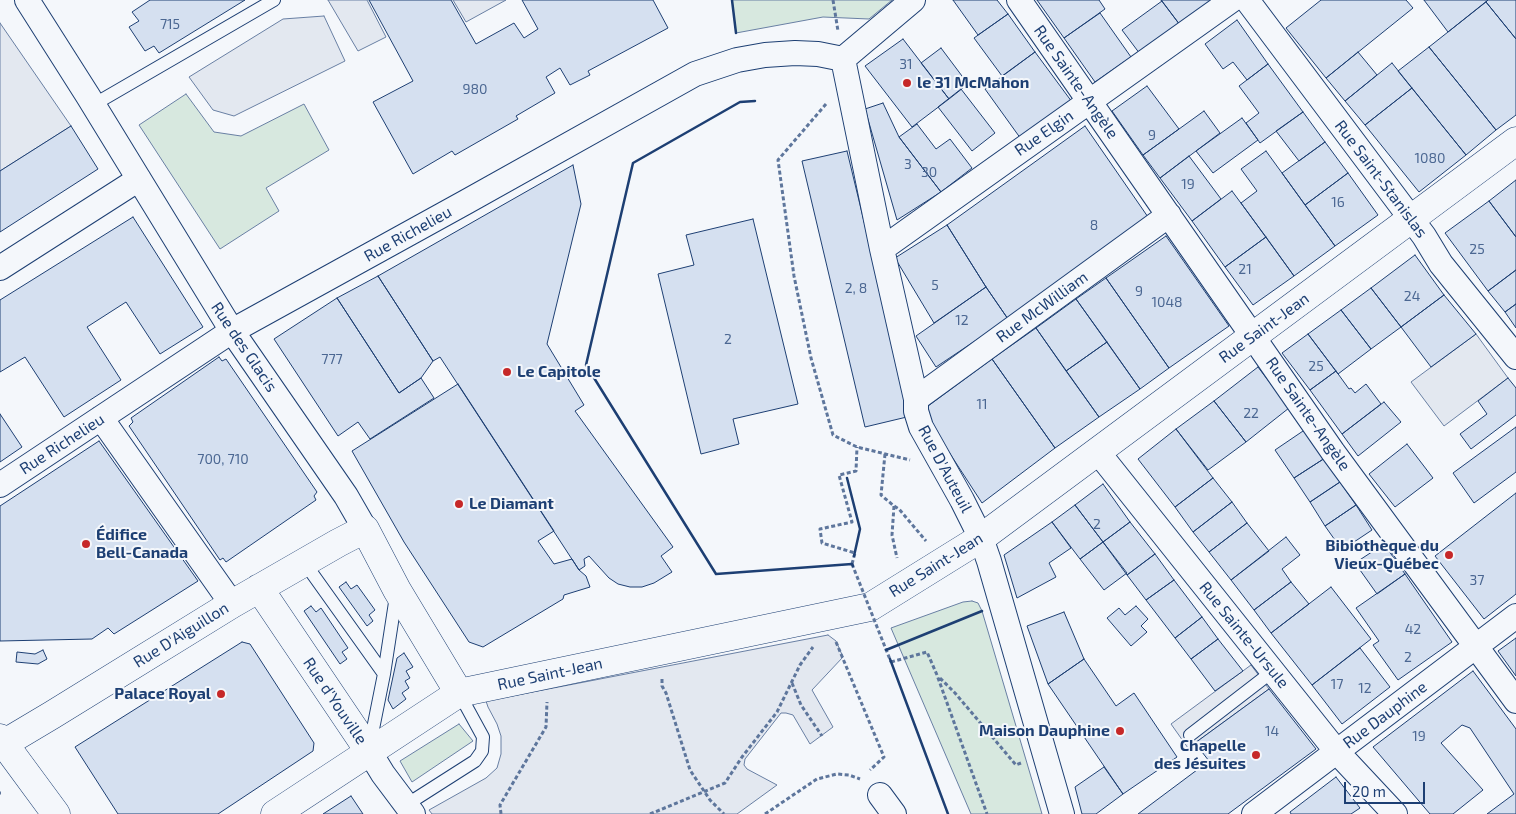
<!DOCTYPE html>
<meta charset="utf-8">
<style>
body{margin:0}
#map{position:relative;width:1516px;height:814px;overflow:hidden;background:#f4f7fb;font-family:"Exo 2",sans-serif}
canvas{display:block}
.scale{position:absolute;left:1344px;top:782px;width:81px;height:22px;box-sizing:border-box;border:2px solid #1d3f73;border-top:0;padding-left:6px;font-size:15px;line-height:18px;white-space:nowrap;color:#1d3f73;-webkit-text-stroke:4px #f4f7fb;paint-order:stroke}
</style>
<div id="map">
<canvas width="1516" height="814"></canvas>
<div class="scale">20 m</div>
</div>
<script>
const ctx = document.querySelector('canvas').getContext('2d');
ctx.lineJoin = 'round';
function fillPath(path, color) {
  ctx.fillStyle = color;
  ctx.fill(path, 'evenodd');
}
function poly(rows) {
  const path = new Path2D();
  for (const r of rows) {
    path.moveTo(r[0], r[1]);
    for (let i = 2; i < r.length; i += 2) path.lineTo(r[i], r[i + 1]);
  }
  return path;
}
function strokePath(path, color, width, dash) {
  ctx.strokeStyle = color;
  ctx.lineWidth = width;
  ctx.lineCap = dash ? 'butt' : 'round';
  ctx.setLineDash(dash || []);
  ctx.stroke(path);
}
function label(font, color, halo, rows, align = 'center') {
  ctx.font = font + ' "Exo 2",sans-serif';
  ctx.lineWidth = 4;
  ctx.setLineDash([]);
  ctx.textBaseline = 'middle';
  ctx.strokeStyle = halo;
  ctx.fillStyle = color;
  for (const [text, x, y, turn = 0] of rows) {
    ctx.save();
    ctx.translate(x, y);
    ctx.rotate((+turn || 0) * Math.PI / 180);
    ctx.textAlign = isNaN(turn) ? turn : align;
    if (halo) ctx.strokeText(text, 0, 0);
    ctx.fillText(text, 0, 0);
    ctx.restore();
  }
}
const green = poly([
 [732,0,892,0,869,19,823,17,736,33,732,0],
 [186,94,214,132,241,136,304,104,329,150,266,188,279,211,220,249,139,125,186,94],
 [972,601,978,603,982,611,1042,814,971,814,891,628,963,602,972,601],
 [459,724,473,741,412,782,400,761,459,724]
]);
const parking = poly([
 [328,0,367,0,386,37,358,51,328,0],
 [453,0,506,0,466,22,453,0],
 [324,16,345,61,234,116,213,110,189,77,283,19,324,16],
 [0,23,71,126,0,171,0,23],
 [1476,334,1508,378,1444,426,1411,382,1476,334],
 [828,635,836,641,843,657,812,690,833,727,810,744,793,715,786,713,781,713,745,759,744,765,747,769,777,785,737,814,432,814,429,810,486,778,497,768,501,754,501,736,497,724,488,707,486,701,828,635],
 [1251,665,1269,689,1188,748,1171,724,1251,665]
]);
const building = poly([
 [150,0,245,0,159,53,154,46,145,51,129,27,139,21,132,12,150,0],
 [369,0,451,0,476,44,514,23,524,38,538,29,522,0,653,0,668,28,588,71,590,75,570,85,560,68,546,77,555,93,516,116,518,119,455,155,452,151,413,174,373,102,413,81,369,0],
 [953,0,997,0,1008,14,978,35,953,0],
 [1037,0,1099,0,1105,9,1064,38,1037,0],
 [1161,0,1214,0,1180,25,1161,0],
 [1321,0,1406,0,1413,8,1326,78,1286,28,1321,0],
 [1424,0,1488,0,1448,32,1424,0],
 [1488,0,1516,0,1516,39,1486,2,1488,0],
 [1162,1,1180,25,1140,54,1122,30,1162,1],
 [1486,2,1516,39,1516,115,1496,130,1429,47,1486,2],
 [1100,13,1131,57,1095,82,1064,38,1100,13],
 [1008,14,1035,52,1002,76,974,38,1008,14],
 [1237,20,1268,64,1247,80,1233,62,1223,69,1205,44,1237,20],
 [903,39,949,99,912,127,865,66,903,39],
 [1429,47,1496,130,1466,155,1398,71,1429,47],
 [941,48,968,84,949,99,921,63,941,48],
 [1035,52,1072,102,1021,139,985,89,1035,52],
 [1358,52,1377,75,1345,101,1326,78,1358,52],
 [1392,63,1412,88,1365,125,1345,101,1392,63],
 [1268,64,1303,112,1260,143,1246,123,1259,113,1239,86,1268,64],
 [1147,86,1179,129,1143,155,1112,111,1147,86],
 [1412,88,1466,155,1419,192,1365,125,1412,88],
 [961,89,995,133,972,151,938,107,961,89],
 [883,103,899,137,941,192,897,220,865,109,883,103],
 [1204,111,1220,133,1160,178,1143,155,1204,111],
 [1303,112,1325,142,1299,161,1276,131,1303,112],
 [1242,118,1258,140,1213,173,1196,151,1242,118],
 [917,124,936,149,950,139,972,168,941,192,899,137,917,124],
 [71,126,98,169,0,232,0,171,71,126],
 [1085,126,1148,217,1008,319,986,287,947,225,1085,126],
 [1325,142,1348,173,1305,205,1282,173,1325,142],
 [847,151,911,416,865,427,802,161,847,151],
 [1266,151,1335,246,1294,276,1241,203,1257,191,1241,169,1266,151],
 [1189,156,1221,199,1192,221,1160,178,1189,156],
 [573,165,581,204,547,344,584,405,575,411,673,547,661,556,672,572,654,583,642,587,630,587,618,584,609,578,589,556,584,559,585,566,579,570,440,357,433,361,378,276,573,165],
 [1348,173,1378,215,1335,246,1305,205,1348,173],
 [1516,180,1516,237,1489,201,1516,180],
 [1232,191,1266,237,1225,267,1192,221,1232,191],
 [1489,201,1516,237,1516,270,1488,291,1445,233,1489,201],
 [133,217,203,327,160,354,126,302,87,327,121,380,64,417,25,357,0,372,0,300,133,217],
 [753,219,798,404,733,419,739,444,701,454,658,274,694,265,686,235,753,219],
 [947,225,986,287,934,323,895,258,947,225],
 [1166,236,1229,326,1169,368,1106,278,1166,236],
 [1266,237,1294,276,1253,305,1225,267,1266,237],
 [1415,255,1444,295,1401,327,1371,288,1415,255],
 [1516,270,1516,304,1505,312,1488,291,1516,270],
 [378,276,433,361,421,378,399,393,337,298,378,276],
 [1106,278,1169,368,1140,389,1076,299,1106,278],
 [986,287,1008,319,936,367,916,336,986,287],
 [1371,288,1401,327,1371,349,1341,310,1371,288],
 [1444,295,1476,334,1431,367,1401,327,1444,295],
 [337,298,399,393,421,378,434,398,370,439,358,422,338,436,274,339,337,298],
 [1076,299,1107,342,1066,371,1036,328,1076,299],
 [1516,304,1516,328,1505,312,1516,304],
 [1341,310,1371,349,1338,374,1308,334,1341,310],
 [1036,328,1099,417,1055,448,992,359,1036,328],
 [1308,334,1336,371,1310,390,1282,353,1308,334],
 [1107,342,1140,389,1099,417,1066,371,1107,342],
 [219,357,222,361,226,359,317,492,314,496,316,500,226,562,223,558,220,560,129,426,133,422,131,418,219,357],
 [992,359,1055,448,982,503,943,443,924,409,992,359],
 [1258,367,1289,408,1246,442,1214,401,1258,367],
 [1336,371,1349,389,1351,388,1355,393,1366,384,1381,404,1342,434,1310,390,1336,371],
 [1508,378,1516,388,1516,415,1471,449,1460,434,1487,414,1478,401,1508,378],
 [458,384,554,531,538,541,554,564,572,559,579,570,586,576,590,587,564,595,563,599,483,647,469,642,404,542,352,451,458,384],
 [1214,401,1246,442,1208,470,1176,429,1214,401],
 [1384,402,1401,422,1358,456,1342,434,1384,402],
 [0,414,22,447,0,462,0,414],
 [1516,427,1516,472,1474,503,1453,473,1516,427],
 [1176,429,1213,478,1175,507,1138,459,1176,429],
 [1306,429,1325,458,1294,478,1275,450,1306,429],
 [99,441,198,581,114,634,108,628,92,639,0,641,0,506,99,441],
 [1407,444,1433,478,1395,507,1369,474,1407,444],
 [1325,458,1340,482,1310,502,1294,478,1325,458],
 [1213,478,1232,502,1193,532,1175,507,1213,478],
 [1340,482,1356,505,1325,526,1310,502,1340,482],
 [1103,484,1130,522,1103,542,1075,505,1103,484],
 [1516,493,1516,594,1484,619,1435,556,1516,493],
 [1232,502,1247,523,1209,552,1193,532,1232,502],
 [1075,505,1103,542,1080,559,1052,522,1075,505],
 [1356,505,1372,530,1342,550,1325,526,1356,505],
 [1052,522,1071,548,1049,563,1056,577,1017,598,1004,555,1052,522],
 [1130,522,1155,554,1127,575,1103,542,1130,522],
 [1247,523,1269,551,1231,580,1209,552,1247,523],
 [1286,537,1300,555,1282,569,1291,582,1254,610,1231,580,1286,537],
 [1103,542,1127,573,1104,590,1080,559,1103,542],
 [1384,544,1405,574,1377,594,1355,563,1384,544],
 [1155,554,1174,580,1146,600,1127,575,1155,554],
 [1405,574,1452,642,1398,680,1373,645,1379,641,1356,608,1405,574],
 [1174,580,1202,617,1175,638,1146,600,1174,580],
 [346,582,351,589,357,585,375,610,369,615,373,621,367,626,339,587,346,582],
 [1291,582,1309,604,1271,633,1254,610,1291,582],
 [1331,587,1371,639,1312,685,1271,633,1331,587],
 [311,606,316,612,321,608,348,648,342,652,347,659,340,664,304,611,311,606],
 [1136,606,1148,619,1141,626,1147,632,1131,646,1107,618,1119,608,1125,615,1136,606],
 [1064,612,1084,659,1048,684,1027,626,1064,612],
 [1202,617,1218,639,1191,659,1175,638,1202,617],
 [1516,638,1516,676,1498,651,1516,638],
 [1218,639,1243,671,1215,691,1191,659,1218,639],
 [242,642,250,644,314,743,313,751,218,814,118,814,75,747,242,642],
 [1360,648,1390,687,1342,724,1312,685,1360,648],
 [43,650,47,659,38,664,16,662,17,652,35,654,43,650],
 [404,653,413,667,406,671,410,678,405,681,409,688,402,693,406,699,393,709,388,700,397,658,404,653],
 [1084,659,1116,706,1134,693,1177,757,1123,794,1048,684,1084,659],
 [1473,671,1516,729,1516,814,1487,814,1514,794,1470,728,1462,725,1441,743,1483,790,1453,814,1430,814,1373,747,1473,671],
 [1269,689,1316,749,1228,814,1138,814,1209,761,1195,743,1269,689],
 [1104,767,1123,794,1096,814,1082,814,1075,787,1104,767],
 [1336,777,1360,808,1351,814,1291,814,1290,812,1336,777],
 [351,796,363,814,323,814,351,796]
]);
const path = poly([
 [833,0,838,31],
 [826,104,778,160,794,276,811,358,833,435,857,447,910,460],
 [885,454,881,495,894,506,899,509,926,541],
 [894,506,892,535,897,558],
 [852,564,855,553,822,543,820,529,852,522,839,475,856,471,857,447],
 [836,642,884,757,870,770],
 [891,662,927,652,937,675,987,814],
 [940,678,955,693,1016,765,1021,763],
 [662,679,662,686,666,693,690,770,710,800,724,814],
 [792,683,801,705,822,736],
 [0,793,1,793],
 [501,814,500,805,546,727,547,702],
 [650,814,725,783,742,757,777,712,800,665,813,647],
 [765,814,817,779,837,774,849,775,860,779]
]);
const service = poly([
 [93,105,274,0],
 [304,562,384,674],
 [1190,735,1273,671],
 [369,749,384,674,396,596],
 [406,805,475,761,482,751,483,737,459,693]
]);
const minor = poly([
 [27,0,88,96,232,331,346,496,365,529],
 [1019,0,1333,452,1516,701],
 [1247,0,1424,236,1441,264,1516,357],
 [843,59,882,249,916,399,916,411,921,427,962,500,981,538,989,561,1062,814],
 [843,59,913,0],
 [882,249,1232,0],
 [0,268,139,179],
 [916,399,1169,215],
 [101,418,232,604],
 [1097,451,1337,752,1395,814],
 [0,485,232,331,466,202,695,74,737,60,765,55,795,53,818,54,843,59],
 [369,751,383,774,413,814],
 [880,795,894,814],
 [1254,814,1516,616]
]);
const tertiary = poly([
 [259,588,369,751],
 [0,746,52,715,232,604,338,543,365,529,397,590,459,693],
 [275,814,459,693,870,607,981,538,1516,141]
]);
const primary = poly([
 [0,738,56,814]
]);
const pathBridge = poly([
 [852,564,891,662]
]);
const wall = poly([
 [732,0,736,33],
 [755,101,740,102,633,163,586,365,716,574,852,564,853,566],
 [847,478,860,529,854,556],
 [886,650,982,611],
 [890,659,948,814]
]);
const markers = [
 [907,83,5,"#c62828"],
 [507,372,5,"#c62828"],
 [459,504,5,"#c62828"],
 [86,544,5,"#c62828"],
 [1449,555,5,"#c62828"],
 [221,694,5,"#c62828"],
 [1120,731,5,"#c62828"],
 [1256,755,5,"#c62828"]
];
const numberNames = [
 ["715",170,24],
 ["31",906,64],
 ["980",475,89],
 ["9",1152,135],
 ["1080",1430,158],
 ["3",908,164],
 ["30",929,172],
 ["19",1188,184],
 ["16",1338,202],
 ["8",1094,225],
 ["25",1477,249],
 ["21",1245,269],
 ["5",935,285],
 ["2, 8",856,288],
 ["9",1139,291],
 ["24",1412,296],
 ["1048",1167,302],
 ["12",962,320],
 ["2",728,339],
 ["777",332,359],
 ["25",1316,366],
 ["11",982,404],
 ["22",1251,413],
 ["700, 710",223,459],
 ["2",1097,524],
 ["37",1477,580],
 ["42",1413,629],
 ["2",1408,657],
 ["17",1337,684],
 ["12",1365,688],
 ["14",1272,731],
 ["19",1419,736]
];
const streetNames = [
 ["Rue Sainte-Angèle",1076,82,55],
 ["Rue Elgin",1044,133,-35],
 ["Rue Saint-Stanislas",1381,179,53],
 ["Rue Richelieu",408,234,-29],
 ["Rue McWilliam",1042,307,-36],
 ["Rue Saint-Jean",1264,328,-36],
 ["Rue des Glacis",244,347,56],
 ["Rue Sainte-Angèle",1308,414,55],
 ["Rue Richelieu",62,444,-33],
 ["Rue D'Auteuil",945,469,62],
 ["Rue Saint-Jean",936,565,-32],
 ["Rue D'Aiguillon",181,635,-32],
 ["Rue Sainte-Ursule",1244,635,51],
 ["Rue Saint-Jean",550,674,-12],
 ["Rue d'Youville",335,701,56],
 ["Rue Dauphine",1385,715,-37]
];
const poiNames = [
 ["le 31 McMahon",917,83],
 ["Le Capitole",517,372],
 ["Le Diamant",469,504],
 ["Édifice",96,535],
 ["Bell-Canada",96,553],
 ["Bibiothèque du",1439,546,"right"],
 ["Vieux-Québec",1439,564,"right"],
 ["Palace Royal",211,694,"right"],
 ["Maison Dauphine",1110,731,"right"],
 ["Chapelle",1246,746,"right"],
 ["des Jésuites",1246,764,"right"]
];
fillPath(green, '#d7e8df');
strokePath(green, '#687fa3', 1);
fillPath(parking, '#e3e8f0');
strokePath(parking, '#687fa3', 1);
fillPath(building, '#d5e0f0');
strokePath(building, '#1d3f73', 1);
strokePath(service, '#1d3f73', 14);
strokePath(minor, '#1d3f73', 26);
strokePath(tertiary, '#1d3f73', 29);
strokePath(primary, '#1d3f73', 29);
strokePath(path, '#5e769c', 3, [4, 2.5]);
strokePath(service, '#f4f7fb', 12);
strokePath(minor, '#f4f7fb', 24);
strokePath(tertiary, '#f4f7fb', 28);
strokePath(primary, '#f4f7fb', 28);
strokePath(pathBridge, '#5e769c', 3, [4, 2.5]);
strokePath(wall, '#1d3f73', 2.5);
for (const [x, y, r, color] of markers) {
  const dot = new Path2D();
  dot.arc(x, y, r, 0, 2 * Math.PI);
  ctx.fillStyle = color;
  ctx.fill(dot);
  strokePath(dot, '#f4f7fb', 2);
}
label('14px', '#4b6792', null, numberNames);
label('16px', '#1d3f73', '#f4f7fb', streetNames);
label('bold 16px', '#1d3f73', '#f4f7fb', poiNames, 'left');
</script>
